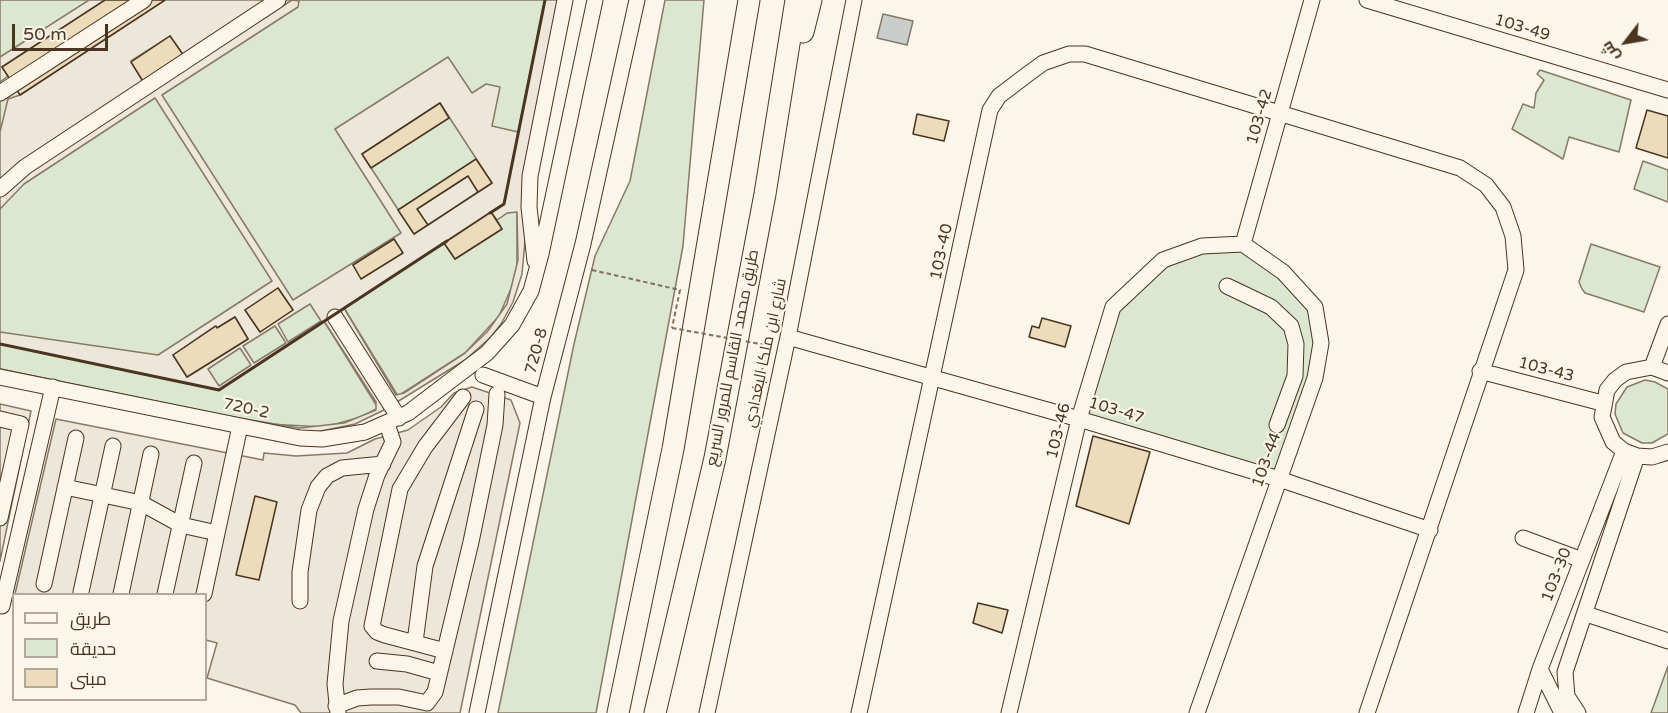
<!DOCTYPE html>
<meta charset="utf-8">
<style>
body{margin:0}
#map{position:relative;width:1668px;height:713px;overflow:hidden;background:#fbf6e9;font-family:"Varela Round",Cairo,sans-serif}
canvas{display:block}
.legend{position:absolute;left:12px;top:593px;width:195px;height:108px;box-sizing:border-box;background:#fbf6e9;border:2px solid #b4a999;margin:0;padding:8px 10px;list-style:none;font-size:18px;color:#4a3520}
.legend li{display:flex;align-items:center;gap:12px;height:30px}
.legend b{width:30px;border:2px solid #b4a999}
.north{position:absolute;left:1596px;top:12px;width:60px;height:60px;-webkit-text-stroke:4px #fbf6e9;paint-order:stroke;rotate:239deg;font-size:16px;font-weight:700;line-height:24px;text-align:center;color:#4a3520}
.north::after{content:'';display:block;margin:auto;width:21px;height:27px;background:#4a3520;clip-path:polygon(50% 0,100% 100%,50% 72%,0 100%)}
.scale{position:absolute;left:12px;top:24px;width:96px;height:27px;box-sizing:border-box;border:3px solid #4a3520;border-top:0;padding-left:8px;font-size:18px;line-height:21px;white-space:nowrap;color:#4a3520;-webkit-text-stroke:4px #fbf6e9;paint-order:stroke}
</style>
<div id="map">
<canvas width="1668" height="713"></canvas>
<ul class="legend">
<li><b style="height:8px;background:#fbf6e9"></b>طريق</li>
<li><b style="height:16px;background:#dce7d0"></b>حديقة</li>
<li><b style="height:16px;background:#ecdcbc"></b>مبنى</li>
</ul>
<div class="north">ش</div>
<div class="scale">50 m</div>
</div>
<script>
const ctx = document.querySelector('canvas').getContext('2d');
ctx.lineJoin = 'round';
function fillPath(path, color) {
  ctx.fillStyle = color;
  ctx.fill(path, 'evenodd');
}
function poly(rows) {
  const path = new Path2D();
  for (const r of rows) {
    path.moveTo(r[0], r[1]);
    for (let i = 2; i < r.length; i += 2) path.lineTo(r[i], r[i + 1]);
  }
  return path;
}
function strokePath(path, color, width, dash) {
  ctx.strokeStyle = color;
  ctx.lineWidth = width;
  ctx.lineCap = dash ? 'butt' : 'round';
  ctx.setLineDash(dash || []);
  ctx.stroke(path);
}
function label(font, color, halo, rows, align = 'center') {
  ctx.font = font + ' "Varela Round",Cairo,sans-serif';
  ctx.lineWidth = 4.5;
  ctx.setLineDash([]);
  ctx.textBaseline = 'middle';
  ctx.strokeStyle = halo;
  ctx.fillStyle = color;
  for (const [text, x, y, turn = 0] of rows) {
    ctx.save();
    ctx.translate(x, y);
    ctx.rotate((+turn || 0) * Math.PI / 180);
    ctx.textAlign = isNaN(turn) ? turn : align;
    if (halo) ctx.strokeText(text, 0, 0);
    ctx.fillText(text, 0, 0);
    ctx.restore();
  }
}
const green = poly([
 [0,0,545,0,504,204,444,243,455,259,502,229,497,220,507,213,517,211,517,275,499,316,465,353,398,396,344,308,324,321,378,408,361,417,325,427,267,424,0,369,0,0],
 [665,0,704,0,683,246,596,713,498,713,574,344,595,256,630,181,665,0],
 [1540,70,1631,100,1619,152,1569,137,1563,159,1512,129,1523,104,1534,108,1536,93,1544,80,1537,74,1540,70],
 [1643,161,1668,170,1668,202,1634,189,1643,161],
 [1243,244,1317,300,1315,378,1279,479,1088,416,1093,374,1113,307,1163,260,1243,244],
 [1591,244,1660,267,1644,312,1585,293,1582,289,1579,282,1591,244],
 [1645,380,1655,382,1668,389,1668,434,1652,443,1642,443,1623,433,1615,414,1616,404,1627,387,1645,380],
 [1668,666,1668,713,1651,713,1668,666]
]);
const parking = poly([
 [89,0,105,0,2,67,8,76,0,82,0,57,89,0],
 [165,0,268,0,184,56,170,36,131,61,144,83,0,182,0,132,8,99,20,95,165,0],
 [292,0,299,1,298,7,162,95,293,300,401,233,335,129,448,57,472,93,486,84,500,87,492,126,518,132,545,0,561,0,523,185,525,241,522,274,513,302,501,324,491,337,465,360,397,402,340,311,329,319,382,402,384,410,355,424,312,433,272,430,0,373,0,369,207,413,300,428,344,423,376,410,376,402,324,321,219,390,0,344,0,332,158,355,272,281,155,98,24,184,0,209,0,196,19,178,292,0],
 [440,103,492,183,478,192,468,176,417,209,427,225,414,234,362,154,440,103],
 [491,212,497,220,507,213,517,212,518,260,507,304,487,332,465,353,404,393,396,395,344,308,491,212],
 [394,239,402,253,361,278,353,265,394,239],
 [278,288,293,310,260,332,245,310,278,288],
 [310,304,321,321,288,342,278,324,310,304],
 [235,317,248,339,187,377,173,355,215,326,217,328,235,317],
 [275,326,286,343,254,363,243,346,275,326],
 [240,348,251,365,219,386,208,369,240,348],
 [472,387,511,400,520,423,460,713,301,713,295,705,207,678,217,643,206,640,206,594,15,594,56,419,263,460,264,453,296,456,347,453,375,439,408,430,441,407,454,393,472,387],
 [0,404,31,411,0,561,0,404]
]);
const water = poly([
 [883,14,913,21,907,45,877,38,883,14]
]);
const building = poly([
 [105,0,165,0,20,95,2,67,105,0],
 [170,36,184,56,144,83,131,62,170,36],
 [440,103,449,118,371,168,362,154,440,103],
 [1647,110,1668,116,1668,158,1636,148,1647,110],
 [917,114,949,121,944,141,913,134,917,114],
 [476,159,492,183,414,234,398,210,476,159],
 [468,176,478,192,428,225,417,209,468,176],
 [491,212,502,229,455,259,444,243,491,212],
 [394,239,403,253,361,279,353,265,394,239],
 [278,288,293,310,260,332,245,310,278,288],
 [235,317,248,339,187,377,173,355,216,326,217,328,235,317],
 [1042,318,1071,326,1065,347,1029,337,1032,326,1039,328,1042,318],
 [1093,436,1150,452,1129,524,1076,506,1093,436],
 [255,496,277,502,259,580,236,575,255,496],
 [978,603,1008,610,1002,633,973,623,978,603]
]);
const path = poly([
 [592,270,680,290,672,328],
 [763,385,760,384,766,345]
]);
const minor = poly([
 [1367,0,1668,90],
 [0,93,144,0],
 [0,189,25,167,278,0],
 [1243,244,1312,0],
 [535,261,529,207,530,176,565,0],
 [1227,286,1271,307,1291,326,1296,344,1295,376,1277,425],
 [335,317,399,418],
 [788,337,1079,419,1279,479,1430,530],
 [1652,367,1668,324],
 [1480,371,1602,403],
 [1668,373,1652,367,1626,372,1615,380,1607,390,1602,417,1613,442,1624,451,1637,456,1652,457,1668,452],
 [483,375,543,397],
 [0,377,300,438,322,439,365,432,408,413,487,353,512,325,531,291,541,254,595,0],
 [0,419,21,424,0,518],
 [65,487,141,503,181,525,217,533],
 [1523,538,1582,560],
 [44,584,76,438],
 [81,592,113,446],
 [121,594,151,454],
 [165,594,194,463],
 [204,594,240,426],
 [300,601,300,572,309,510,318,487,327,476,342,468,383,464],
 [2,606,53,387],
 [1586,614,1668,641],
 [415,642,425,566,476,409],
 [445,651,385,635,377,632,372,626,400,489,425,447,463,397],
 [377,661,407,664,439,673],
 [1540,669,1562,713],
 [336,706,357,698,371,697,399,697,427,703,435,692,471,542,495,425,497,394],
 [338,713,335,684,341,621,366,509,377,475,393,442,387,424],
 [477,713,543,397,583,244,637,0],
 [707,713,788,337,854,0],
 [859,713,990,110,999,96,1028,74,1043,63,1069,54,1085,54,1460,168,1486,185,1503,207,1513,236,1516,270,1367,713],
 [1009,713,1079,419,1113,307,1163,260,1202,246,1243,244],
 [1197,713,1315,378,1321,343,1315,307,1283,272,1243,244],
 [1526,713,1540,669,1624,451],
 [1578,713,1567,696,1565,672,1637,456]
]);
const highway = poly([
 [803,32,811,0],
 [618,713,673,449,749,0],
 [655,713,715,458,765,194,796,0]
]);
const pathBridge = poly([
 [672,328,766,345]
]);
const wall = poly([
 [490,213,504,204,545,0],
 [0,344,219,390,447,241]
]);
const streetNames = [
 ["103-49",1522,28,17],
 ["103-42",1260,117,-74],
 ["103-40",942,252,-78],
 ["720-8",537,351,-75],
 ["شارع ابن ملكا البغدادي",766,353,-78],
 ["طريق محمد القاسم للمرور السريع",733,358,-79],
 ["103-43",1546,370,15],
 ["720-2",246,409,12],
 ["103-47",1116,411,17],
 ["103-46",1059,431,-76],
 ["103-44",1267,460,-70],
 ["103-30",1557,575,-69]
];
fillPath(green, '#dce7d0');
strokePath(green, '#887966', 1.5);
fillPath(parking, '#ede7d9');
strokePath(parking, '#887966', 1.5);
fillPath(water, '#c9cecd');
strokePath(water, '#887966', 1.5);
fillPath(building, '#ecdcbc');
strokePath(building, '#4a3520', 1.5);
strokePath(minor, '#4a3520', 17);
strokePath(highway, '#4a3520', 23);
strokePath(path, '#7f6f5c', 2, [4.5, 3]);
strokePath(minor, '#fbf6e9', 15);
strokePath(highway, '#fbf6e9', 21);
strokePath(pathBridge, '#7f6f5c', 2, [4.5, 3]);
strokePath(wall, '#4a3520', 3);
label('16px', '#4a3520', '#fbf6e9', streetNames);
</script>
